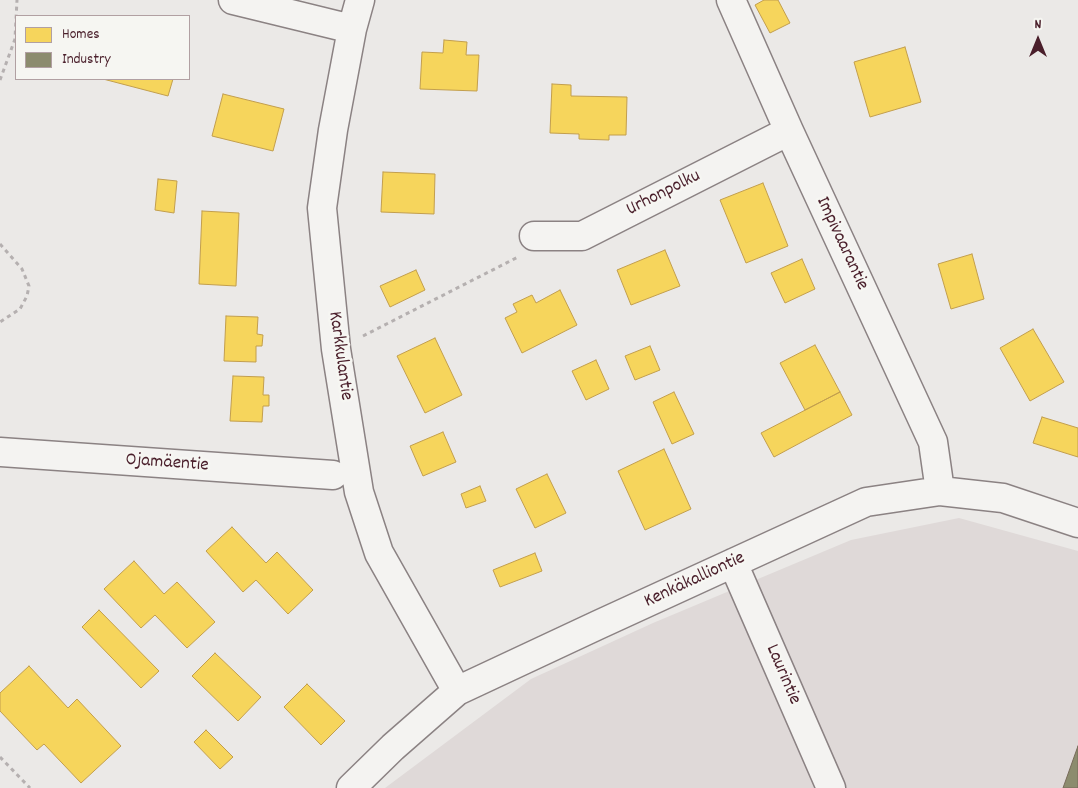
<!DOCTYPE html>
<meta charset="utf-8">
<style>
body{margin:0}
#map{position:relative;width:1078px;height:788px;overflow:hidden;background:#ebe9e7;font-family:Dekko,sans-serif}
canvas{display:block}
.legend{position:absolute;left:15px;top:15px;width:175px;height:65px;box-sizing:border-box;background:#f6f6f2;border:1px solid #b1a0a2;margin:0;padding:6px 9px;list-style:none;font-size:15px;color:#4a1f2b}
.legend li{display:flex;align-items:center;gap:10px;height:25px}
.legend b{width:25px;border:1px solid #b1a0a2}
.north{position:absolute;left:1013px;top:15px;width:50px;height:50px;-webkit-text-stroke:4px #f6f6f2;paint-order:stroke;rotate:0deg;font-size:14px;font-weight:700;line-height:20px;text-align:center;color:#4a1f2b}
.north::after{content:'';display:block;margin:auto;width:18px;height:22px;background:#4a1f2b;clip-path:polygon(50% 0,100% 100%,50% 72%,0 100%)}
</style>
<div id="map">
<canvas width="1078" height="788"></canvas>
<ul class="legend">
<li><b style="height:14px;background:#f6d55c"></b>Homes</li>
<li><b style="height:14px;background:#8c8c6e"></b>Industry</li>
</ul>
<div class="north">N</div>
</div>
<script>
const ctx = document.querySelector('canvas').getContext('2d');
ctx.lineJoin = 'round';
function fillPath(path, color) {
  ctx.fillStyle = color;
  ctx.fill(path, 'evenodd');
}
function poly(rows) {
  const path = new Path2D();
  for (const r of rows) {
    path.moveTo(r[0], r[1]);
    for (let i = 2; i < r.length; i += 2) path.lineTo(r[i], r[i + 1]);
  }
  return path;
}
function strokePath(path, color, width, dash) {
  ctx.strokeStyle = color;
  ctx.lineWidth = width;
  ctx.lineCap = dash ? 'butt' : 'round';
  ctx.setLineDash(dash || []);
  ctx.stroke(path);
}
function label(font, color, halo, rows, align = 'center') {
  ctx.font = font + ' Dekko,sans-serif';
  ctx.lineWidth = 5;
  ctx.setLineDash([]);
  ctx.textBaseline = 'middle';
  ctx.strokeStyle = halo;
  ctx.fillStyle = color;
  for (const [text, x, y, turn = 0] of rows) {
    ctx.save();
    ctx.translate(x, y);
    ctx.rotate((+turn || 0) * Math.PI / 180);
    ctx.textAlign = isNaN(turn) ? turn : align;
    if (halo) ctx.strokeText(text, 0, 0);
    ctx.fillText(text, 0, 0);
    ctx.restore();
  }
}
const built = poly([
 [959,518,1078,551,1078,788,385,788,531,679,653,623,851,540]
]);
const homes = poly([
 [764,0,778,0,790,23,770,33,755,5,764,0],
 [444,40,467,42,466,55,479,55,477,91,420,89,422,52,443,53,444,40],
 [905,47,921,102,870,117,854,62,905,47],
 [103,79,173,79,168,96,103,79],
 [552,84,571,85,571,96,627,97,626,135,609,135,609,140,579,139,579,134,550,133,552,84],
 [223,94,284,109,273,151,212,136,223,94],
 [383,172,435,174,434,214,381,212,383,172],
 [158,179,177,181,174,213,155,210,158,179],
 [763,183,788,246,746,263,720,200,763,183],
 [202,211,239,213,236,286,199,284,202,211],
 [665,250,680,286,631,305,617,270,665,250],
 [972,254,984,299,951,309,938,264,972,254],
 [802,259,815,289,785,303,771,273,802,259],
 [416,270,425,290,390,307,380,286,416,270],
 [560,290,577,325,522,353,505,318,517,312,513,304,532,295,536,303,560,290],
 [226,316,258,317,257,334,263,335,262,346,256,346,256,362,224,361,226,316],
 [1033,329,1064,382,1030,401,1000,348,1033,329],
 [435,338,462,395,425,413,397,356,435,338],
 [815,345,840,392,805,410,780,363,815,345],
 [650,346,660,370,635,380,625,356,650,346],
 [596,360,609,389,586,400,572,371,596,360],
 [233,376,264,377,263,395,269,395,269,406,263,406,262,422,230,421,233,376],
 [674,392,694,434,672,444,653,402,674,392],
 [840,392,852,415,774,457,761,433,840,392],
 [1042,417,1078,428,1078,457,1033,443,1042,417],
 [443,432,456,462,423,476,410,446,443,432],
 [664,449,691,509,645,530,618,471,664,449],
 [547,474,566,513,535,528,516,489,547,474],
 [480,486,486,501,466,508,461,494,480,486],
 [232,527,266,563,277,552,313,590,288,614,256,580,243,592,206,551,232,527],
 [535,553,542,571,500,587,493,570,535,553],
 [134,561,164,594,177,582,215,622,187,648,155,615,141,628,104,589,134,561],
 [99,610,159,671,141,688,82,627,99,610],
 [215,653,261,697,238,721,192,676,215,653],
 [29,666,68,708,77,699,121,746,81,783,44,744,37,750,0,711,0,693,29,666],
 [307,684,345,721,321,745,284,707,307,684],
 [206,730,233,757,220,769,194,742,206,730]
]);
const industry = poly([
 [1078,746,1078,788,1063,788,1078,746]
]);
const path = poly([
 [0,80,15,39,17,0],
 [0,244,22,269,29,286,27,296,20,309,0,322],
 [363,336,518,257],
 [0,757,30,788]
]);
const street = poly([
 [233,0,352,29],
 [360,0,352,29,333,130,322,208,336,349,359,492,379,553,457,691],
 [731,0,789,131,933,442,940,491],
 [534,236,582,236,789,131],
 [0,452,333,475],
 [733,563,831,788],
 [351,788,393,747,457,691,598,625,866,502,940,491,1003,498,1078,523]
]);
const streetNames = [
 ["Urhonpolku",664,194,-27],
 ["Impivaarantie",841,244,65],
 ["Karkkulantie",339,356,82],
 ["Ojamäentie",167,464,4],
 ["Kenkäkalliontie",695,581,-25],
 ["Laurintie",782,675,67]
];
fillPath(built, '#dfd9d8');
fillPath(homes, '#f6d55c');
strokePath(homes, '#c29e4d', 1);
fillPath(industry, '#8c8c6e');
strokePath(industry, '#786b5a', 1);
strokePath(street, '#8b8283', 31);
strokePath(path, '#b5b0b0', 3, [4, 4]);
strokePath(street, '#f4f3f1', 28);
label('19px', '#4a1f2b', '#f6f6f2', streetNames);
</script>
